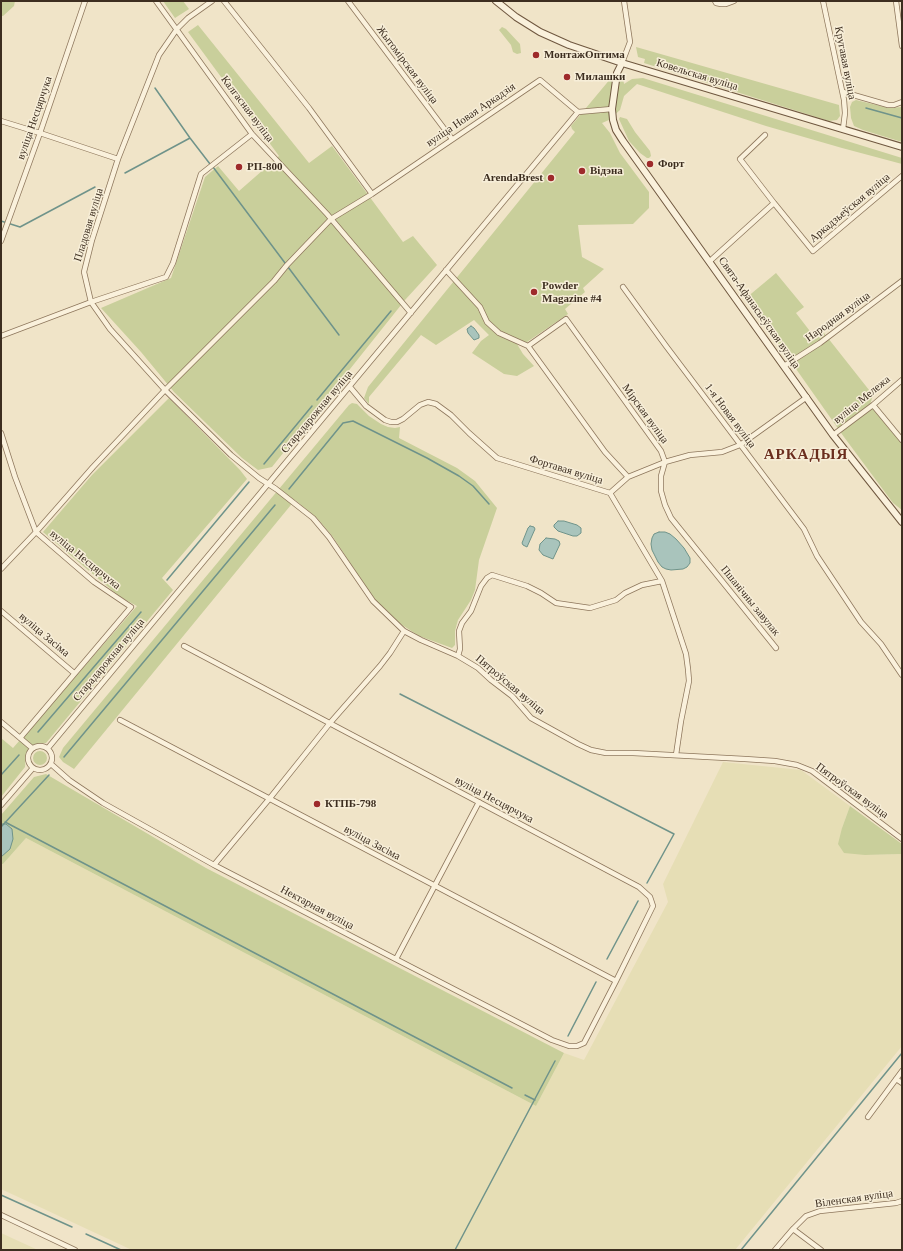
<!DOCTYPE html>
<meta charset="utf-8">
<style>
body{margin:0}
#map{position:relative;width:903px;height:1251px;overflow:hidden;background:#f0e4c8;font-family:Georgia,serif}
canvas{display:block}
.frame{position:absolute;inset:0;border:2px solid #3d2e20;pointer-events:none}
</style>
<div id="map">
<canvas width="903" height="1251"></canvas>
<div class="frame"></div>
</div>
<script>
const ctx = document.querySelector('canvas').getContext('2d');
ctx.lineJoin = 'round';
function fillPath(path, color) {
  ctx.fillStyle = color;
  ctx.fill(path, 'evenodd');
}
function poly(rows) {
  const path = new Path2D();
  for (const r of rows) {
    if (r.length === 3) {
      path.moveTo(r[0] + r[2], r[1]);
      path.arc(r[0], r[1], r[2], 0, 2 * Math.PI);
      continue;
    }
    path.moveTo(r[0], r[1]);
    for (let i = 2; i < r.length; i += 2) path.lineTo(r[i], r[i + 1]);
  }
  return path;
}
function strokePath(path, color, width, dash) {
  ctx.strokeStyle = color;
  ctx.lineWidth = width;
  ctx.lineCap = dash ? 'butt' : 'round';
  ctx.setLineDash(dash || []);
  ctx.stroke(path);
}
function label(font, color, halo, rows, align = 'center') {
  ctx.font = font + ' Georgia,serif';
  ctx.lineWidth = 3;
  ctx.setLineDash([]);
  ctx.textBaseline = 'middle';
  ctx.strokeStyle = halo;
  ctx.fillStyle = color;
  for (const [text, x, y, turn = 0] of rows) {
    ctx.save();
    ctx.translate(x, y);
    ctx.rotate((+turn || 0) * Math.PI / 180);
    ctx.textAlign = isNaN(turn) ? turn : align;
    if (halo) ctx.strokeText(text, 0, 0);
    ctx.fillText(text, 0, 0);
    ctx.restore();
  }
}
const farmland = poly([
 [723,762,801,770,850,806,842,828,865,855,902,854,902,1046,735,1250,132,1250,1,1189,1,864,3,864,26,838,536,1106,564,1053,584,1060,668,902,663,884],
 [1,1233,38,1250,1,1250]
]);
const green = poly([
 [1,1,15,1,14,6,3,16,1,16],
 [163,1,183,1,189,9,175,18],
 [198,25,309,163,332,146,403,242,413,236,437,265,405,300,272,467,258,470,242,458,174,392,141,352,101,308,171,278,205,177,218,166,239,191,279,156,188,32],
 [502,27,506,29,520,44,521,53,517,54,513,52,511,45,499,30],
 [636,47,839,105,840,116,837,120,829,121,644,63,645,59,638,57],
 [617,77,623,78,624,84,632,79,643,78,902,158,902,164,842,148,766,126,637,84,624,96,620,110,609,120,602,123,610,133,620,153,649,192,649,208,633,224,578,225,582,257,604,269,583,288,585,292,565,309,568,314,527,342,517,344,523,354,534,366,517,376,504,374,472,353,481,341,489,335,474,320,436,345,421,335,369,397,369,404,364,398,368,387,575,132,572,129,571,126,611,78],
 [856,100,889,108,902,107,902,142,863,130,854,126,851,118,850,107,852,102],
 [620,117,627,119,635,132,650,151,651,156,649,158,647,158,640,153,629,141,619,119],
 [776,273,804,307,796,313,816,339,824,333,873,395,870,405,902,444,902,510,893,503,844,437,746,298],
 [169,398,240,470,247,479,162,578,173,590,46,743,35,744,26,753,25,767,1,797,1,738,13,748,137,606,120,597,43,532,92,475],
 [352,403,357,404,369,416,381,424,388,427,395,428,400,427,399,438,457,468,475,481,497,508,479,560,475,590,471,600,458,620,455,631,455,645,452,648,419,636,396,621,376,602,333,537,317,518,295,500,74,769,63,762,59,757,63,748,349,405],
 [40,758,7],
 [46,774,206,868,564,1053,536,1106,26,838,3,864,1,864,1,815,34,777],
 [850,806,902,844,902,854,865,855,844,853,838,844,842,828]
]);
const water = poly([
 [471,326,474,328,479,335,479,338,474,340,468,333,467,329,471,326],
 [558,521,564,521,577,525,581,528,581,533,577,536,573,536,558,531,554,527,554,525,558,521],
 [530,526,534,527,535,529,527,547,523,545,522,543,528,528,530,526],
 [659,532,665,532,670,534,676,539,684,548,690,558,690,563,687,567,683,569,671,570,666,569,662,567,658,562,652,550,651,544,652,538,654,534,659,532],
 [546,538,555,539,559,541,560,544,553,559,543,555,539,550,540,544,546,538],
 [1,824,6,824,12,829,13,839,10,849,1,857,1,824]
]);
const stream = poly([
 [155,88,190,138,210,164],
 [866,108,902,118],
 [213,167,339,335],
 [125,173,190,138],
 [1,221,20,227,95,187],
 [317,400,391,311],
 [264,464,312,406],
 [289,489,343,423,353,421,427,458,459,476,473,486,489,504],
 [167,580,249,482],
 [400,694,674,834,647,883],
 [38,732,141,612],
 [64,757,275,505],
 [1,775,19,755],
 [5,822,512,1088],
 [1,827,49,775],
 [607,959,638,901],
 [568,1036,596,982],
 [525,1095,535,1100],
 [1,1195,72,1227],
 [86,1234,121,1250],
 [455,1250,555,1061],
 [741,1250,902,1053]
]);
const street = poly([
 [156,1,252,134,327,214,411,313],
 [212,1,188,18,177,29,159,55,118,159,92,240,84,272,91,302,110,329,165,390,231,455,259,478,276,489,313,518,329,537,373,601,404,631,421,640,458,656,478,668,491,680,512,696,531,718,578,744,591,750,606,753,633,753,745,759,775,761,797,765,812,771,902,839],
 [224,1,309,108,372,194],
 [348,1,452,139],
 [715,1,716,3,721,4,726,4,734,1],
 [823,1,844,100,845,113,843,129],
 [896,1,902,46],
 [622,63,630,42,624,1],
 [843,92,888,105,894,105,902,102],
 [1,121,40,133,118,159],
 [765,135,740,159,774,203],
 [1,241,40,133,85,1],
 [710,261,774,203,813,251,902,176],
 [446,270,480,307,487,322,499,333,528,346,605,452,628,477],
 [623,287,666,346,804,529,817,556,861,622,881,644,902,675],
 [1,336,91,302,166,277,173,263,201,174,252,134],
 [528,346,566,319,661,451,665,462,661,476,661,491,665,505,671,518,776,648],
 [784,366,820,343,902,281],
 [350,387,366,406,385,420,391,422,397,422,403,419,420,405,428,402,436,404,451,415,469,433,497,458,610,493,662,581,686,654,688,669,689,681,681,721,676,755],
 [873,405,902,440],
 [1,433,15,477,36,532,94,582,131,607,20,738],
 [833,435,873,405,902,380],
 [610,493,628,477,665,462,690,455,722,452,740,445,807,397],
 [1,569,36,532,93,467,165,390,274,281,287,265,331,219,372,194,540,80,578,112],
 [1,611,74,673],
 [458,656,460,649,459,631,462,623,471,611,481,586,487,578,492,575,527,586,541,593,556,603,590,608,616,600,625,593,642,585,662,581],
 [120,720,616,981],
 [1,722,32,748],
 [40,758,12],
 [48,748,578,112,612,109],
 [51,764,69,780,103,803,214,865,552,1040,569,1046,577,1046,584,1043,616,981,653,906,650,897,639,887,184,646],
 [1,805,33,768],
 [214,865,270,798,330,723,380,666,390,653,404,631],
 [396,959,479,802],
 [896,1079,902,1083],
 [868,1117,902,1071],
 [1,1215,75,1250],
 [793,1229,821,1250],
 [775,1250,793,1229,806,1216,820,1211,896,1203,902,1201]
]);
const secondary = poly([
 [496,1,516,17,540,32,569,45,622,63,902,147],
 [622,63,617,73,612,109,613,120,616,130,623,141,833,435,902,522]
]);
const markers = [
 [536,55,4,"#9e2a2b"],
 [567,77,4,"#9e2a2b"],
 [650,164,4,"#9e2a2b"],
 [239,167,4,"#9e2a2b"],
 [582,171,4,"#9e2a2b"],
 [551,178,4,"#9e2a2b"],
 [534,292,4,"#9e2a2b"],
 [317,804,4,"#9e2a2b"]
];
const poiNames = [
 ["МонтажОптима",544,55],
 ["Милашки",575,77],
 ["Форт",658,164],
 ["РП-800",247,167],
 ["Відэна",590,171],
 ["ArendaBrest",543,178,"right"],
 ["Powder",542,286],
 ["Magazine #4",542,299],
 ["КТПБ-798",325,804]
];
const streetNames = [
 ["Кругавая вуліца",845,63,79],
 ["Жытомірская вуліца",407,65,53],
 ["Ковельская вуліца",697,75,17],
 ["Калгасная вуліца",247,109,53],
 ["вуліца Новая Аркадзія",471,115,-34],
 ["вуліца Несцярчука",35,118,-71],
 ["Аркадзьеўская вуліца",850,208,-40],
 ["Пладовая вуліца",89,225,-73],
 ["Свята-Афанасьеўская вуліца",759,313,55],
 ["Народная вуліца",838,317,-36],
 ["вуліца Мележа",862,400,-39],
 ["Старадарожная вуліца",317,412,-50],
 ["Мірская вуліца",645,414,54],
 ["1-я Новая вуліца",730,416,53],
 ["Фортавая вуліца",566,470,17],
 ["вуліца Несцярчука",85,560,39],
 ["Пшанічны завулак",750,601,51],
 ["вуліца Засіма",44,635,40],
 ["Старадарожная вуліца",109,660,-50],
 ["Пятроўская вуліца",510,685,40],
 ["Пятроўская вуліца",852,791,36],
 ["вуліца Несцярчука",494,800,28],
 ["вуліца Засіма",372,843,28],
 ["Нектарная вуліца",317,908,28],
 ["Віленская вуліца",854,1199,-8]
];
const districtNames = [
 ["АРКАДЫЯ",806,455]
];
fillPath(farmland, '#e6deb5');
fillPath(green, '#c9cf9b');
fillPath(water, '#a9c4bc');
strokePath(water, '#6f938a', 1);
strokePath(stream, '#6f938a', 1.5);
strokePath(street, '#8d765c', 6);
strokePath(secondary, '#6f573f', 8);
strokePath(street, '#faf1dc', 4.5);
strokePath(secondary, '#faf1dc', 6);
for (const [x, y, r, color] of markers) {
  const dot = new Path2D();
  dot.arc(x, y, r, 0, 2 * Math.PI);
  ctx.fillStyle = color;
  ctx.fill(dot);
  strokePath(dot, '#f7eed8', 1.5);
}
label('bold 11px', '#3d2e20', '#f7eed8', poiNames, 'left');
label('11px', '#3d2e20', '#f7eed8', streetNames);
ctx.letterSpacing = '1px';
label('bold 15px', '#6b2e1e', '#f7eed8', districtNames);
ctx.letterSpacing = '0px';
</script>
